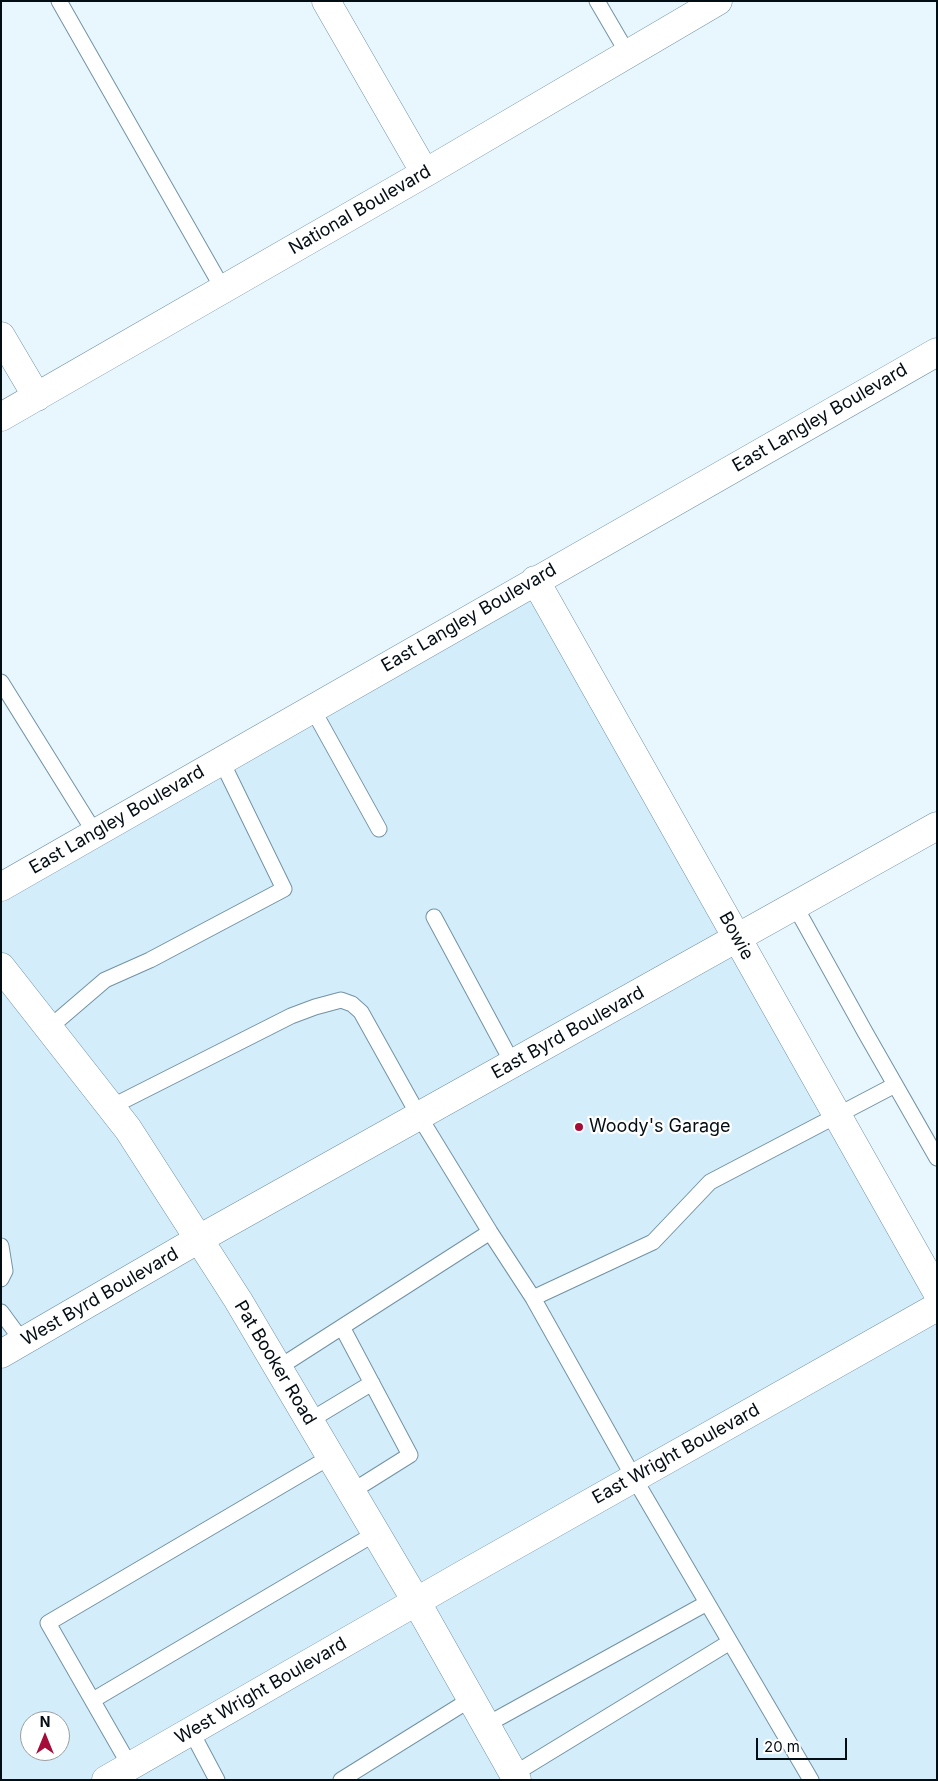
<!DOCTYPE html>
<style>
body{margin:0}
#map{position:relative;width:938px;height:1781px;overflow:hidden;background:#e8f6fd;font-family:Inter,sans-serif}
canvas{display:block}
.frame{position:absolute;inset:0;border:2px solid #030d14;pointer-events:none}
.north{position:absolute;left:20px;top:1711px;width:50px;height:50px;box-sizing:border-box;background:#fff;border:1px solid #9a9ea1;border-radius:50%;rotate:0deg;font-size:14px;font-weight:700;line-height:20px;text-align:center;color:#030d14}
.north::after{content:'';display:block;margin:auto;width:18px;height:22px;background:#a60c38;clip-path:polygon(50% 0,100% 100%,50% 72%,0 100%)}
.scale{position:absolute;left:756px;top:1738px;width:91px;height:22px;box-sizing:border-box;border:2px solid #030d14;border-top:0;padding-left:6px;font-size:15px;line-height:18px;white-space:nowrap;color:#030d14;-webkit-text-stroke:4px #fff;paint-order:stroke}
</style>
<div id="map">
<canvas width="938" height="1781"></canvas>
<div class="frame"></div>
<div class="north">N</div>
<div class="scale">20 m</div>
</div>
<script>
const ctx = document.querySelector('canvas').getContext('2d');
ctx.lineJoin = 'round';
function fillPath(path, color) {
  ctx.fillStyle = color;
  ctx.fill(path, 'evenodd');
}
function poly(rows) {
  const path = new Path2D();
  for (const r of rows) {
    path.moveTo(r[0], r[1]);
    for (let i = 2; i < r.length; i += 2) path.lineTo(r[i], r[i + 1]);
  }
  return path;
}
function strokePath(path, color, width, dash) {
  ctx.strokeStyle = color;
  ctx.lineWidth = width;
  ctx.lineCap = dash ? 'butt' : 'round';
  ctx.setLineDash(dash || []);
  ctx.stroke(path);
}
function label(font, color, halo, rows, align = 'center') {
  ctx.font = font + ' Inter,sans-serif';
  ctx.lineWidth = 4.5;
  ctx.setLineDash([]);
  ctx.textBaseline = 'middle';
  ctx.strokeStyle = halo;
  ctx.fillStyle = color;
  for (const [text, x, y, turn = 0] of rows) {
    ctx.save();
    ctx.translate(x, y);
    ctx.rotate((+turn || 0) * Math.PI / 180);
    ctx.textAlign = isNaN(turn) ? turn : align;
    if (halo) ctx.strokeText(text, 0, 0);
    ctx.fillText(text, 0, 0);
    ctx.restore();
  }
}
const built = poly([
 [535,580,937,1292,937,1780,1,1780,1,887],
 [30,1721,60,1721,60,1751,30,1751]
]);
const service = poly([
 [59,1,223,289],
 [597,1,628,54],
 [1,682,95,833],
 [312,708,379,829],
 [795,906,865,1032,937,1158],
 [434,917,513,1064],
 [49,1028,105,980,150,960,284,889,221,760],
 [111,1107,291,1016,315,1007,341,1000,352,1004,361,1012,419,1116,490,1232,533,1298,653,1242,710,1182,895,1085],
 [1,1246,5,1271,1,1279],
 [533,1298,634,1478,811,1780],
 [1,1312,23,1342],
 [342,1327,410,1455,351,1492],
 [278,1368,490,1232],
 [309,1421,372,1383],
 [93,1700,376,1533],
 [486,1725,707,1603],
 [191,1731,217,1780],
 [130,1766,48,1623,330,1457],
 [514,1774,730,1642],
 [341,1780,471,1699]
]);
const minor = poly([
 [326,1,425,173],
 [1,336,37,397],
 [1,417,425,173,718,1],
 [535,580,937,1292],
 [1,887,937,352],
 [199,1239,937,826],
 [106,1780,466,1573,937,1307]
]);
const tertiary = poly([
 [1,1354,199,1239]
]);
const secondary = poly([
 [1,967,128,1129,238,1300,416,1601,517,1780]
]);
const markers = [
 [579,1127,5,"#a60c38"]
];
const streetNames = [
 ["National Boulevard",360,210,-30],
 ["East Langley Boulevard",820,418,-30],
 ["East Langley Boulevard",469,618,-30],
 ["East Langley Boulevard",117,820,-30],
 ["Bowie",736,936,61],
 ["East Byrd Boulevard",568,1033,-29],
 ["West Byrd Boulevard",100,1297,-30],
 ["Pat Booker Road",275,1363,59],
 ["East Wright Boulevard",676,1454,-29],
 ["West Wright Boulevard",261,1691,-30]
];
const poiNames = [
 ["Woody's Garage",589,1127]
];
fillPath(built, '#d3edfb');
strokePath(service, '#7293a4', 17);
strokePath(minor, '#7293a4', 29);
strokePath(tertiary, '#7293a4', 29);
strokePath(secondary, '#7293a4', 29);
strokePath(service, '#fff', 15);
strokePath(minor, '#fff', 28);
strokePath(tertiary, '#fff', 28);
strokePath(secondary, '#fff', 28);
for (const [x, y, r, color] of markers) {
  const dot = new Path2D();
  dot.arc(x, y, r, 0, 2 * Math.PI);
  ctx.fillStyle = color;
  ctx.fill(dot);
  strokePath(dot, '#fff', 2);
}
label('18px', '#030d14', '#fff', streetNames);
label('18px', '#030d14', '#fff', poiNames, 'left');
</script>
